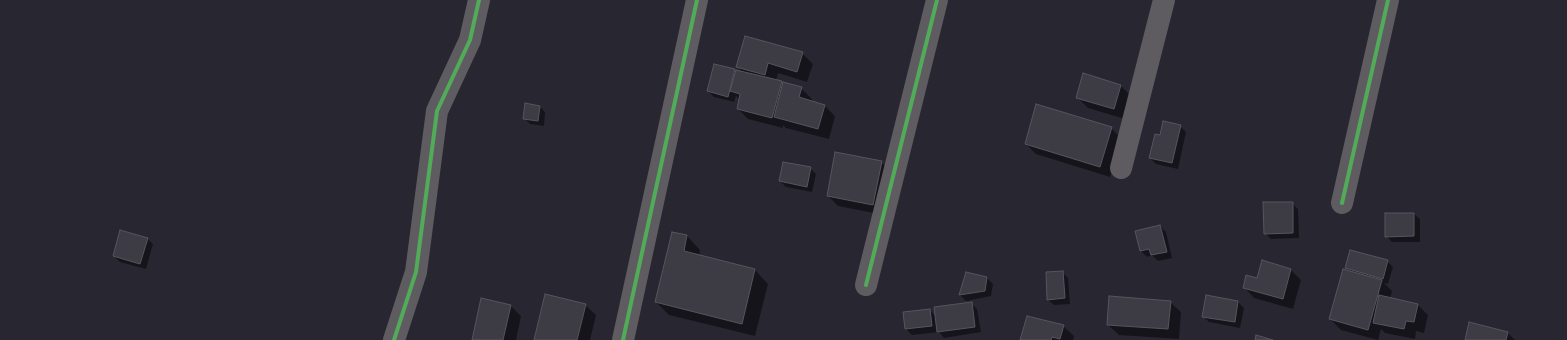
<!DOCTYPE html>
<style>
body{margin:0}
canvas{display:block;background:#282630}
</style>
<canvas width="1567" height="340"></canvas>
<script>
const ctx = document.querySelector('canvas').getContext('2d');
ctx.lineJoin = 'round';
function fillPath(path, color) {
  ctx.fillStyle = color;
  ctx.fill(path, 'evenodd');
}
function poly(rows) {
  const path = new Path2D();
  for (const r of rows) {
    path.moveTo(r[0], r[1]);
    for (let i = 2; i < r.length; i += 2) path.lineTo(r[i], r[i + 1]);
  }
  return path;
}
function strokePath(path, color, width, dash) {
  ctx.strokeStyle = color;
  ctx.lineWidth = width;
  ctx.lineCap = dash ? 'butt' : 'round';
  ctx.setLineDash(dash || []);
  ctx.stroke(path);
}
const shadow = poly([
 [802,53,813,64,807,82,778,73,776,81,781,82,784,85,801,88,812,99,811,102,825,106,835,116,829,139,786,128,783,125,783,128,748,119,738,109,740,100,736,96,734,102,714,97,708,91,715,65,743,73,737,66],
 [1121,86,1131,96,1125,119,1088,108,1077,97],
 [539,106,545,112,544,126,530,124,524,118],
 [1180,126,1186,132,1178,169,1156,164,1150,158,1160,136],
 [1111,128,1122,139,1110,177,1036,154,1026,144],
 [881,162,892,173,884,215,838,206,828,196],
 [810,168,816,174,812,192,786,187,780,181],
 [1292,203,1298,209,1299,238,1271,239,1265,233],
 [1414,214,1420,219,1420,242,1392,242,1386,236],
 [1160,226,1166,232,1172,258,1158,261,1152,255,1147,257,1141,251,1136,232],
 [673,233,687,236,700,250,699,256,755,270,768,284,755,336,669,315,656,302],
 [147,238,153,244,146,269,120,262,114,256],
 [1387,261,1393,267,1388,284,1384,283,1392,291,1390,299,1417,304,1428,315,1424,333,1416,331,1415,339,1385,333,1381,329,1378,340,1341,330,1330,319,1350,272,1346,268],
 [1291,270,1301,280,1293,309,1254,298,1244,287,1258,279],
 [1062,272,1068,278,1070,304,1054,305,1048,300],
 [967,273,987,278,993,284,991,296,966,301,960,295],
 [1170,302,1181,312,1179,339,1119,335,1108,325],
 [1238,302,1244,308,1240,328,1209,322,1203,316],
 [971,303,977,309,981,332,944,338,939,332,912,335,906,329,930,310,936,317],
 [585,305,596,315,590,340,535,340],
 [511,306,521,316,516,340,473,340],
 [1063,326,1074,336,1073,340,1021,340],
 [1508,333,1515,340,1466,340]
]);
const building = poly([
 [745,36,803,52,797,72,768,63,765,75,736,67,745,36],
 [714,64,735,69,728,97,707,91,714,64],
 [736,70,782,81,772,118,737,109,740,94,730,91,736,70],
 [1083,73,1121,85,1114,109,1076,98,1083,73],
 [783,82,802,87,799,97,825,105,818,129,774,117,783,82],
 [525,103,540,106,538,121,523,119,525,103],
 [1036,104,1112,127,1100,167,1025,144,1036,104],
 [1163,121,1181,125,1172,163,1149,158,1155,134,1160,135,1163,121],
 [835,152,882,161,873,205,827,196,835,152],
 [783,162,811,167,807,187,779,181,783,162],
 [1263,202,1293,202,1293,233,1264,234,1263,202],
 [1385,213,1414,213,1414,236,1385,237,1385,213],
 [1160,225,1167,252,1151,255,1149,249,1140,251,1135,231,1160,225],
 [120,230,148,238,140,264,113,256,120,230],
 [672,232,687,235,684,251,755,269,742,324,655,302,672,232],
 [1350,250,1388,260,1383,279,1345,268,1350,250],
 [1262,260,1291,269,1283,299,1243,288,1246,275,1257,278,1262,260],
 [1343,269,1382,280,1368,330,1329,319,1343,269],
 [1063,271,1065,298,1047,300,1046,272,1063,271],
 [966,272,987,277,985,291,959,295,966,272],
 [545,294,586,304,577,340,534,340,545,294],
 [1206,295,1238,301,1235,322,1202,317,1206,295],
 [1379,295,1418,304,1414,322,1406,321,1404,329,1373,323,1379,295],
 [1109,296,1171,301,1168,329,1107,325,1109,296],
 [481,298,511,305,503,340,472,340,481,298],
 [972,302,975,327,937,332,934,307,972,302],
 [930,309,932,326,905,329,903,312,930,309],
 [1027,316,1064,325,1060,339,1052,337,1051,340,1020,340,1027,316],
 [1469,322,1508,332,1506,340,1465,340,1469,322],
 [1256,335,1273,340,1255,340,1256,335]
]);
const street = poly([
 [1121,168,1164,0],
 [1342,203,1388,0],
 [866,285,937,0],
 [394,340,416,272,437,111,470,40,479,0],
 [623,340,697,0]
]);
const cycleway = poly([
 [1342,203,1388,0],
 [866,285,937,0],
 [394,340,416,272,437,111,470,40,479,0],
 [623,340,697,0]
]);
fillPath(shadow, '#0007');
fillPath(building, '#3d3b44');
strokePath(building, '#56545e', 1);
strokePath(street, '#5e5c61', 22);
strokePath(cycleway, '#51ab58', 4);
</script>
